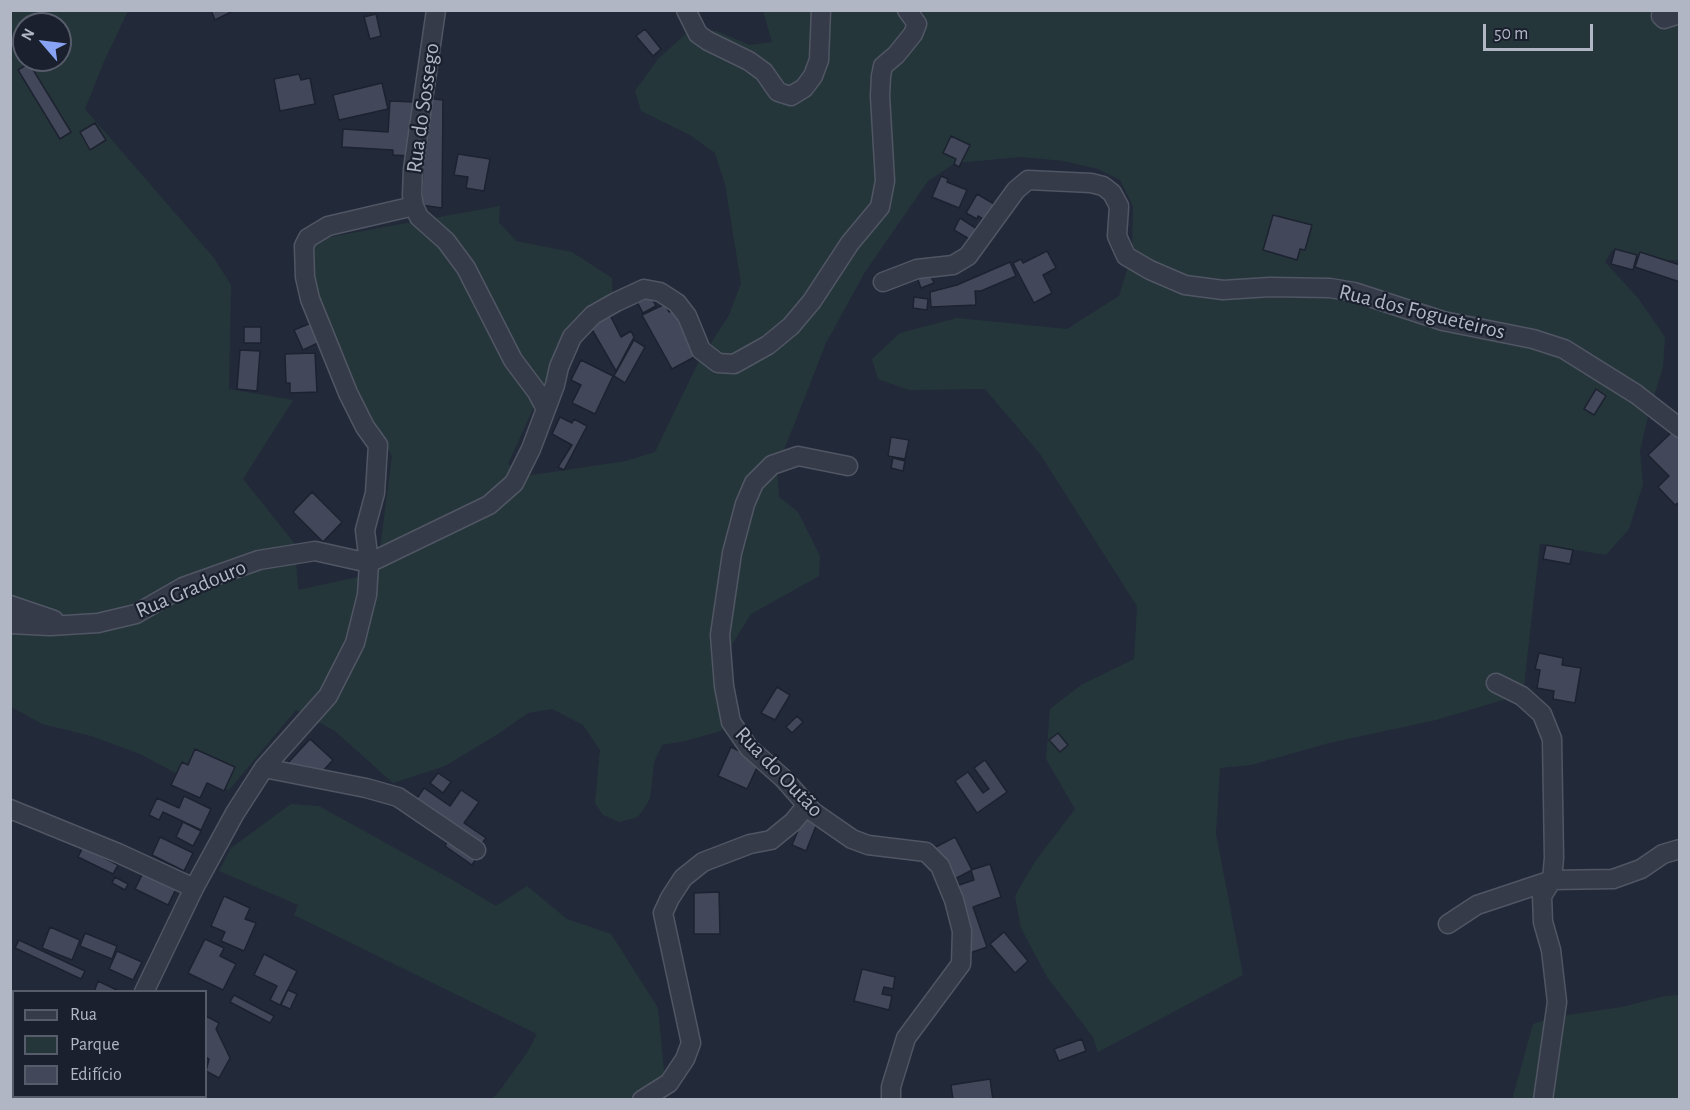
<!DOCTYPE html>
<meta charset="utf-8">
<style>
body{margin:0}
#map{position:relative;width:1690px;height:1110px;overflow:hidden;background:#222939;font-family:"Alegreya Sans",sans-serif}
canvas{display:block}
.frame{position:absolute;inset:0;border:12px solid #b1b6c5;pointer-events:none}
.legend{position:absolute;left:12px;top:990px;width:195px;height:108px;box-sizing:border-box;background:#1b202e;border:2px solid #575c6a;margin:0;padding:8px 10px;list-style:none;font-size:18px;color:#b1b6c5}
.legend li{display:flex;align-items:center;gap:12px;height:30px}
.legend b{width:30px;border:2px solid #575c6a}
.north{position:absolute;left:12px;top:12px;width:60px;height:60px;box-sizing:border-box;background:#1b202e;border:2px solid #575c6a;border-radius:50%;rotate:298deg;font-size:16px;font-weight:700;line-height:24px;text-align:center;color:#b1b6c5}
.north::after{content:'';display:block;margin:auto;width:21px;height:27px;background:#88a3f3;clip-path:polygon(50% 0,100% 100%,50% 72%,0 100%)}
.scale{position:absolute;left:1483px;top:24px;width:110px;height:27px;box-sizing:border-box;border:3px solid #b1b6c5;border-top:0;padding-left:8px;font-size:18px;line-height:21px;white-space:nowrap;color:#b1b6c5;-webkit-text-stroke:4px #1b202e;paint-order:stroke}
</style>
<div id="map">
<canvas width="1690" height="1110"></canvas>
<div class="frame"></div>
<ul class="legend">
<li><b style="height:8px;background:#363b49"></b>Rua</li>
<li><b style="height:16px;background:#25363b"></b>Parque</li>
<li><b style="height:16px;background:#42485a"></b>Edifício</li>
</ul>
<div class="north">N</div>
<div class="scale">50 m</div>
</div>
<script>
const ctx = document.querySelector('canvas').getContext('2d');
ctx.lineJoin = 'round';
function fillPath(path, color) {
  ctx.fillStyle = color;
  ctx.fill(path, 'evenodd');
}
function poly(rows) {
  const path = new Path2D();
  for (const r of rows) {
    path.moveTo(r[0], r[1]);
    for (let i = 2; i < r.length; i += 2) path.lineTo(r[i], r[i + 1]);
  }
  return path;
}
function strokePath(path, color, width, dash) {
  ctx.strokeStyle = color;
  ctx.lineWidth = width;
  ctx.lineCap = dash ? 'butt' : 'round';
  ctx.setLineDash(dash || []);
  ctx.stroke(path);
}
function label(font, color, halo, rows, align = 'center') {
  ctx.font = font + ' "Alegreya Sans",sans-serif';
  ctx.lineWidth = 4.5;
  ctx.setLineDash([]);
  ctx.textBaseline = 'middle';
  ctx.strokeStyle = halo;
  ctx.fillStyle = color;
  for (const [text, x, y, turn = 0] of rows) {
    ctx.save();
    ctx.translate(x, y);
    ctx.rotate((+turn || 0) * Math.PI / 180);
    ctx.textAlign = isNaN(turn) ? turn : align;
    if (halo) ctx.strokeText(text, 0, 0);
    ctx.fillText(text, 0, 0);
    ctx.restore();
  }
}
const green = poly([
 [10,11,128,11,105,59,85,109,214,258,231,285,229,389,293,400,243,479,295,544,298,590,377,573,392,456,312,316,296,283,308,241,500,206,499,222,516,241,572,252,612,278,613,302,556,358,508,464,525,476,626,461,655,452,697,365,729,315,741,283,725,184,715,153,690,135,641,111,635,91,658,59,690,30,716,31,750,45,772,42,763,11,1679,11,1679,260,1656,260,1612,250,1605,262,1638,298,1665,337,1663,367,1648,416,1640,451,1643,484,1629,529,1606,555,1540,544,1523,694,1436,720,1329,743,1251,765,1220,768,1216,834,1243,975,1098,1052,1093,1037,1047,977,1021,928,1015,896,1034,863,1075,809,1046,759,1050,709,1081,685,1134,659,1137,606,1040,454,985,389,909,390,878,379,872,359,900,333,957,318,1067,329,1119,296,1132,255,1133,206,1120,180,1098,169,1064,161,1021,157,955,163,928,181,865,272,826,343,777,468,779,497,798,512,820,556,819,576,751,614,731,646,725,669,733,717,721,731,685,741,662,745,654,762,650,799,638,817,619,822,603,815,595,803,600,750,583,725,552,709,528,713,498,734,445,766,393,783,335,731,296,710,229,790,200,772,189,780,140,754,91,736,42,724,11,707],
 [24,24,60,24,60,60,24,60],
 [291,804,319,806,456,882,496,906,527,886,567,919,611,934,658,1008,666,1092,665,1099,491,1099,498,1093,527,1053,537,1034,294,915,298,905,219,871,231,848],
 [1679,995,1679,1099,1512,1100,1533,1024,1553,1017,1622,1007,1665,996]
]);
const building = poly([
 [211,10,235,10,215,20,211,10],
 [376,14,381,36,370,39,364,17,376,14],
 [645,29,661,49,653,56,636,36,645,29],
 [29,63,71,132,60,139,18,70,29,63],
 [299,74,301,80,310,78,315,104,280,111,274,79,299,74],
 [382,83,388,109,339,120,333,95,382,83],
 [427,98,443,100,442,208,421,205,427,98],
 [390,101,414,102,411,156,393,155,393,150,342,147,343,129,388,132,390,101],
 [95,123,106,140,90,150,80,132,95,123],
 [951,136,970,145,959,167,954,164,956,159,943,153,951,136],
 [458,154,490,159,484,191,466,188,468,177,454,175,458,154],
 [941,176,948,179,947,182,967,190,959,208,932,197,941,176],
 [977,194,1001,208,992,224,978,216,977,219,966,213,977,194],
 [1273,215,1312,225,1305,250,1300,249,1297,260,1263,250,1273,215],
 [960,218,977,229,971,240,954,230,960,218],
 [1615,249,1637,255,1633,270,1611,264,1615,249],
 [1047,251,1056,268,1043,275,1052,293,1034,303,1013,263,1021,259,1023,263,1047,251],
 [1640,252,1680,265,1680,282,1635,267,1640,252],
 [1010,262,1016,276,981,291,975,291,976,305,931,307,930,292,957,285,1010,262],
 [929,272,934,283,921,288,917,277,929,272],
 [649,293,656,306,643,313,636,300,649,293],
 [914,297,928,299,927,310,913,308,914,297],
 [665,304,669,312,676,309,700,354,672,369,642,315,665,304],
 [608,316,611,317,621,337,631,331,634,337,616,371,590,326,608,316],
 [311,323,320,342,303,350,294,330,311,323],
 [244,327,261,327,261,343,244,343,244,327],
 [634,340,645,347,625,383,614,376,634,340],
 [240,350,260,351,257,391,237,389,240,350],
 [315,353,317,392,290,393,290,383,286,383,285,354,315,353],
 [581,360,613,376,595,414,572,403,581,385,571,380,581,360],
 [1596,389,1606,396,1594,415,1584,409,1596,389],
 [560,417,572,423,574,419,587,426,564,470,558,467,572,445,552,434,560,417],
 [1672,432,1680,439,1680,502,1675,505,1658,487,1669,476,1648,455,1672,432],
 [891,437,909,440,905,459,888,456,891,437],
 [893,458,905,461,903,471,891,468,893,458],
 [312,492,342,522,323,542,293,512,312,492],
 [1546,545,1573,550,1570,564,1543,559,1546,545],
 [1539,653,1563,658,1562,665,1581,668,1575,703,1553,699,1554,691,1537,688,1540,670,1535,669,1539,653],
 [777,687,790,695,775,720,761,713,777,687],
 [797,716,803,722,792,733,786,727,797,716],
 [1058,733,1068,745,1060,752,1049,740,1058,733],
 [310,739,333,760,320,774,285,766,310,739],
 [731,747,760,761,747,789,718,776,731,747],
 [195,749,235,767,224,791,207,783,200,798,171,785,182,762,188,765,195,749],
 [985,760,1007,792,977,813,955,781,968,772,983,793,989,789,974,768,985,760],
 [438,773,451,782,443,793,430,783,438,773],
 [424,788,450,806,461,790,479,802,464,823,486,838,478,849,413,804,424,788],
 [184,796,211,809,201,830,163,812,159,820,149,815,157,798,179,808,184,796],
 [804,816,818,821,806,851,792,845,804,816],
 [183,822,201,831,193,846,176,837,183,822],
 [451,835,479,854,472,865,445,846,451,835],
 [160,837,193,853,184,871,152,855,160,837],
 [955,837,972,870,949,882,932,849,955,837],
 [83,847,118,865,113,874,78,857,83,847],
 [990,864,1001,897,973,907,987,947,970,953,947,889,974,880,971,870,990,864],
 [143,873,176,889,168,905,135,889,143,873],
 [115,877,128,884,125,890,112,883,115,877],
 [719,892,720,934,694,934,694,893,719,892],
 [224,896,250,908,245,919,256,923,244,951,221,941,225,932,211,926,224,896],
 [50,927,80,940,72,960,42,948,50,927],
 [1004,932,1028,961,1015,973,990,944,1004,932],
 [85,933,117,946,112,959,80,946,85,933],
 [205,939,224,948,220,956,236,964,223,990,188,973,205,939],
 [19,940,85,971,81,979,15,948,19,940],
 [117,951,142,962,133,980,109,969,117,951],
 [264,954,297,971,280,1005,270,1000,277,986,254,975,264,954],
 [862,969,895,977,893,989,884,987,882,994,892,996,889,1010,854,1001,862,969],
 [98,981,121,992,94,992,98,981],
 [288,990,297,994,290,1009,281,1005,288,990],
 [234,995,274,1016,270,1023,230,1002,234,995],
 [206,1016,219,1023,216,1029,230,1058,219,1078,206,1071,209,1059,206,1057,206,1016],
 [1082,1039,1086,1051,1059,1061,1054,1049,1082,1039],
 [990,1079,993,1100,953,1100,951,1085,990,1079],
 [109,1096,186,1096,192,1100,107,1100,109,1096]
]);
const minor = poly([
 [436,10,413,169,412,195,414,206,419,217,446,241,466,268,513,360,537,392,546,409],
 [686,10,698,34,708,41,749,61,764,72,778,92,791,96,804,88,813,76,819,60,821,10],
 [1662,10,1661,16,1664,19,1680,14],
 [883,282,917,269,953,265,968,256,1016,190,1028,180,1091,183,1103,186,1112,193,1119,206,1117,236,1126,256,1150,270,1185,285,1223,290,1270,287,1330,288,1354,292,1443,321,1533,339,1564,349,1636,394,1680,428],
 [848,466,798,456,772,465,754,483,745,504,732,553,720,635,724,686,731,722,749,748,784,779,813,812,852,839,868,845,926,852,940,866,954,900,962,931,961,964,906,1038,891,1087,891,1100],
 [369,563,489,505,514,483,531,449,555,385,559,367,572,337,593,315,616,302,644,289,660,292,677,303,687,316,701,350,718,363,734,364,768,345,791,326,812,301,850,243,880,207,885,181,880,96,881,76,883,66,896,55,913,34,917,24,907,10],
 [10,605,54,620],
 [10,624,50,626,98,623,136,614,183,587,259,560,315,551,369,563],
 [1496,683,1522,696,1542,714,1552,739,1554,858,1552,880,1542,896,1543,922,1551,950,1557,1002,1543,1100],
 [264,768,366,788,398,797,476,850],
 [10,809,118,853,194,888],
 [1448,924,1477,905,1552,880,1613,879,1641,869,1663,854,1680,849],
 [144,992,194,888,235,813,264,768,328,696,355,643,367,595,369,563,365,530,375,493,378,445,365,427,348,393,310,299,305,277,304,246,308,238,328,226,414,206],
 [93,1100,94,1096],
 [642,1100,669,1083,685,1059,691,1043,663,913,670,898,683,878,703,862,750,844,771,840,793,822,807,805]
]);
const streetNames = [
 ["Rua do Sossego",423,108,-82],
 ["Rua dos Fogueteiros",1422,312,14],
 ["Rua Gradouro",191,589,-23],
 ["Rua do Outão",779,772,46]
];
fillPath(green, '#25363b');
fillPath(building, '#42485a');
strokePath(building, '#1d2230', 1.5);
strokePath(minor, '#515664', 21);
strokePath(minor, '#363b49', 18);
label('22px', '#b1b6c5', '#1b202e', streetNames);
</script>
